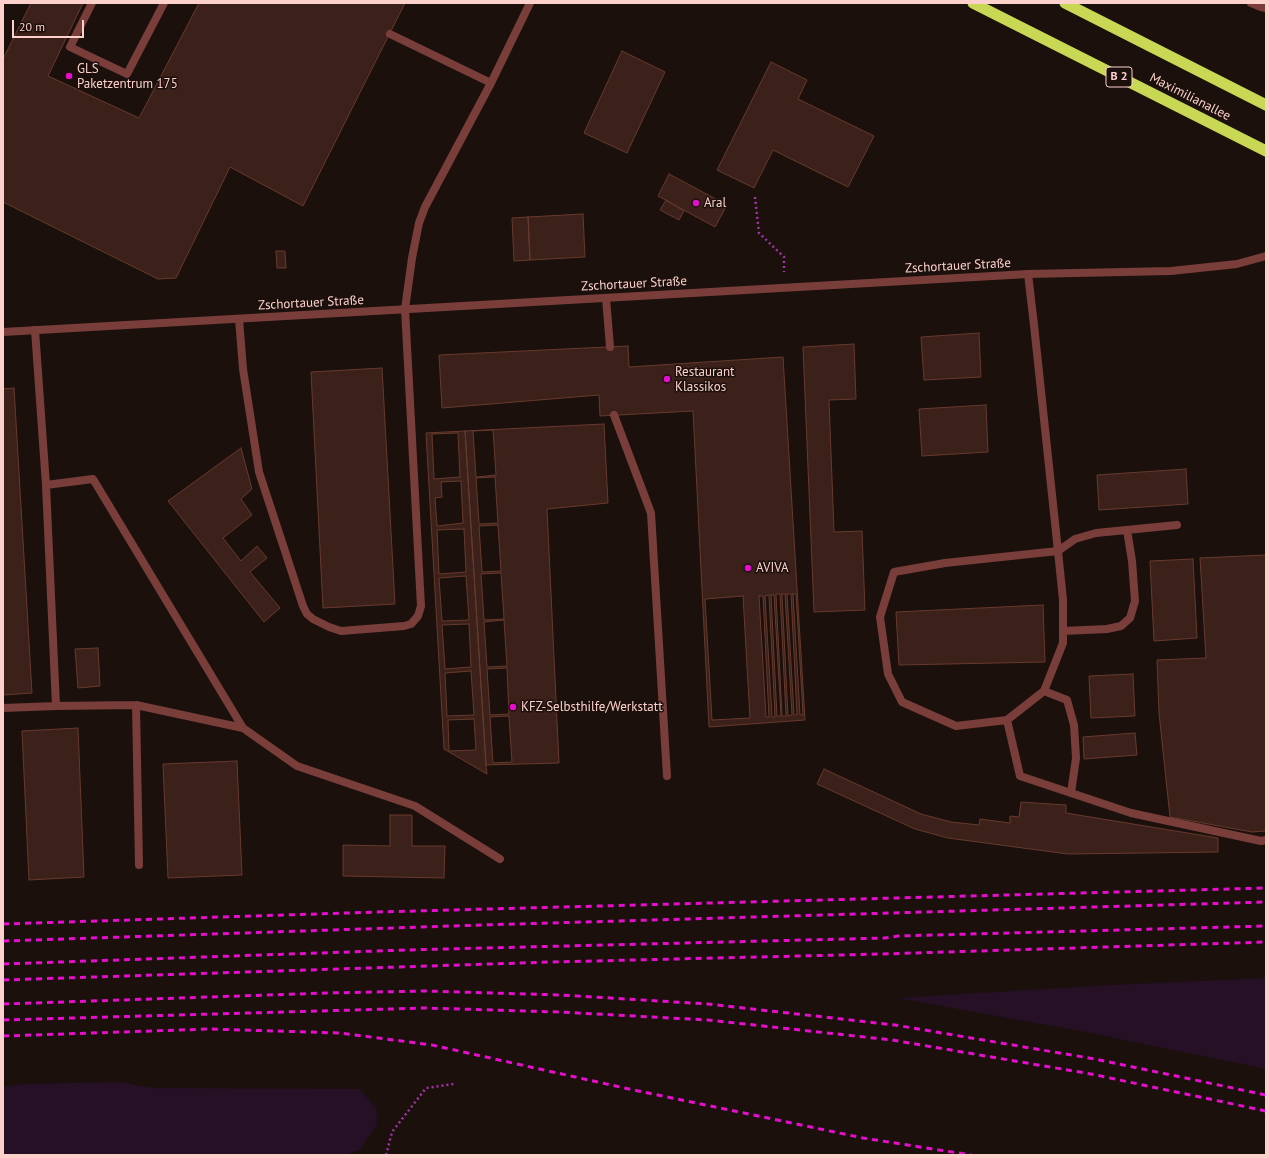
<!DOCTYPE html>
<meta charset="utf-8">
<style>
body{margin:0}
#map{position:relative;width:1269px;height:1158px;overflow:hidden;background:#1c100d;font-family:"PT Sans",sans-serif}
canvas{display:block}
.frame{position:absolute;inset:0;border:4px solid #fcd1cb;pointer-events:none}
.scale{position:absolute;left:12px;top:20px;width:72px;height:18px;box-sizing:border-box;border:2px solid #fcd1cb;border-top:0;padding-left:5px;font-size:12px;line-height:14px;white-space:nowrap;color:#fcd1cb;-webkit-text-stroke:3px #1c100d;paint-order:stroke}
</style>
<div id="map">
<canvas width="1269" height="1158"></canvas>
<div class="frame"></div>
<div class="scale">20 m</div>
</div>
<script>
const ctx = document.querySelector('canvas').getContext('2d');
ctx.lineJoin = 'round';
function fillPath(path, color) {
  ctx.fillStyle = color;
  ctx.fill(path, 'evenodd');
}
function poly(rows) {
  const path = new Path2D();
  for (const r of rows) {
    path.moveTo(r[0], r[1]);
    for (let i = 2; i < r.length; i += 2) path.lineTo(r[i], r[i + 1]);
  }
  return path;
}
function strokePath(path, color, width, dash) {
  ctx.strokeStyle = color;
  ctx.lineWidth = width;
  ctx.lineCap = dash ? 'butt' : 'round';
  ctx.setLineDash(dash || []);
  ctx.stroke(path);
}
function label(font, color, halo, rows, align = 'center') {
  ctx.font = font + ' "PT Sans",sans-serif';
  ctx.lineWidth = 3;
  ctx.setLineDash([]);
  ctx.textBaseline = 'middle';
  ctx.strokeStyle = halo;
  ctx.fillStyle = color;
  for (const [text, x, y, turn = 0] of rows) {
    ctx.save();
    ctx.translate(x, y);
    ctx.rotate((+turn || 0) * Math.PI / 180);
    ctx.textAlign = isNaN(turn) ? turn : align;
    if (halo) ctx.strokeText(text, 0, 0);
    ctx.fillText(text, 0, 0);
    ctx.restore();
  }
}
const green = poly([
 [1266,978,1266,1069,1086,1032,897,998,1112,985],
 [119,1082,152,1088,359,1089,376,1107,377,1124,360,1150,343,1155,3,1155,3,1087,25,1084]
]);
const building = poly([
 [31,3,83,3,48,76,139,118,199,3,405,3,303,206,230,167,176,278,158,279,3,202,3,59,31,3],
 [622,51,665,72,627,153,584,133,622,51],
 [771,62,807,80,798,99,874,136,848,187,773,150,754,188,717,170,771,62],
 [669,174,727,205,715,227,658,196,669,174],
 [666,200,684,211,679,220,660,210,666,200],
 [583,214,585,257,530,260,528,217,583,214],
 [528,217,530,260,514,261,512,218,528,217],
 [276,251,285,251,286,268,277,268,276,251],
 [979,333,981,377,924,380,921,337,979,333],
 [854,344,856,399,829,400,834,532,862,531,865,610,814,612,803,347,854,344],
 [628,346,629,367,783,357,805,720,709,727,693,411,600,416,599,395,442,408,439,355,628,346],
 [382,368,395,604,323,608,311,372,382,368],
 [14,388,32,693,3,695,3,389,14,388],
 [986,405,988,452,922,456,919,409,986,405],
 [604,424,608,503,547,509,559,763,486,765,465,431,604,424],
 [493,430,496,475,476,477,473,431,493,430],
 [465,431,486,765,487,774,444,749,426,433,465,431],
 [458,433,460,477,434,479,432,434,458,433],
 [241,448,252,489,241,499,252,515,223,538,241,561,257,546,267,558,250,572,280,608,264,622,168,501,241,448],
 [1186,469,1188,504,1099,510,1097,475,1186,469],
 [495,477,498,523,479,524,476,478,495,477],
 [461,481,463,523,437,526,435,498,442,497,441,482,461,481],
 [498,525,501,571,482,572,479,526,498,525],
 [464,529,466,572,439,574,437,530,464,529],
 [1266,555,1266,831,1252,832,1170,817,1159,713,1157,660,1206,658,1200,558,1266,555],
 [1193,559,1197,638,1154,641,1150,561,1193,559],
 [501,573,504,619,484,620,481,574,501,573],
 [466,576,469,620,442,621,439,578,466,576],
 [776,594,780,594,786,716,782,716,776,594],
 [782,594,785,594,792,715,788,716,782,594],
 [787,594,791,594,797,715,794,715,787,594],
 [793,594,796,594,803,715,800,715,793,594],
 [769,595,775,717,772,717,765,596,769,595],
 [771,595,774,595,781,716,777,716,771,595],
 [743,596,750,718,712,720,705,599,743,596],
 [759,596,763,596,769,717,766,717,759,596],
 [1043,605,1045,662,899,665,896,612,1043,605],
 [504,620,507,666,487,667,484,622,504,620],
 [469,624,471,667,445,669,442,625,469,624],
 [98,648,100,686,78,688,75,649,98,648],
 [507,668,509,714,490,715,487,669,507,668],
 [471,671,474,715,447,716,445,673,471,671],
 [1133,674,1135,716,1091,718,1089,676,1133,674],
 [509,716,512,762,493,763,490,717,509,716],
 [474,719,476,750,449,751,448,720,474,719],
 [78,728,84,877,29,880,22,731,78,728],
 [1135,733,1137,755,1084,759,1083,737,1135,733],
 [237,761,242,875,168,878,163,764,237,761],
 [824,769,921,814,951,822,979,825,980,819,1010,823,1010,816,1019,817,1021,802,1066,805,1066,813,1218,838,1218,852,1068,854,948,838,915,829,817,784,824,769],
 [390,815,412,815,412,846,445,846,444,878,343,876,343,845,390,846,390,815]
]);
const path = poly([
 [755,197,759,233,784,257,784,272],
 [386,1155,392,1132,426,1088,454,1084]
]);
const service = poly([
 [92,3,70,47,127,74,164,3],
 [390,34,491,83,530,3],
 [1028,274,1034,325,1058,551,1063,600,1063,643,1044,691,1007,720,956,726,902,702,888,674,880,617,894,572,945,563,1058,551,1075,539,1096,533,1177,525],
 [606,298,610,347],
 [239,319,243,369,259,472,303,606,307,614,313,619,329,627,341,631,404,626,411,624,418,616,421,606,405,309,412,258,419,223,425,207,491,83],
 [35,330,46,485],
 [614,415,651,513,667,776],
 [1063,631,1107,629,1121,626,1130,618,1135,601,1132,561,1127,530],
 [1044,691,1067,700,1074,725,1076,758,1071,793],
 [136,705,139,865],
 [3,708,56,706,136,705,243,728,93,479,46,485,56,706],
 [1007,720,1020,776,1131,813,1261,841,1266,840],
 [243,728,297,766,415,806,500,859]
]);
const minor = poly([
 [1251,3,1261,7,1266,8]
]);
const tertiary = poly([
 [3,332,1028,274,1171,271,1237,264,1266,256]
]);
const trunk = poly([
 [973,3,1266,151],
 [1065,3,1266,105]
]);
const rail = poly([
 [3,924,378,912,1266,888],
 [3,941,482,925,1266,902],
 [3,964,405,950,885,938,898,936,1266,926],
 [3,980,551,962,882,954,1266,942],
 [3,1004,326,993,426,991,561,995,708,1004,895,1025,1095,1059,1266,1095],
 [3,1020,425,1008,559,1012,708,1020,892,1040,1091,1074,1266,1111],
 [3,1036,209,1029,340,1033,432,1045,629,1089,863,1138,971,1155]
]);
const markers = [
 [69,76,4,"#e50ecc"],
 [696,203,4,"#e50ecc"],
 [667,379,4,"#e50ecc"],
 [748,568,4,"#e50ecc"],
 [513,707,4,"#e50ecc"]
];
const shields = [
 [1119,77,26]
];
const shieldNames = [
 ["B 2",1119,77]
];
const poiNames = [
 ["GLS",77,69],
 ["Paketzentrum 175",77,84],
 ["Aral",704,203],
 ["Restaurant",675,372],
 ["Klassikos",675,387],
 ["AVIVA",756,568],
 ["KFZ-Selbsthilfe/Werkstatt",521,707]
];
const streetNames = [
 ["Maximilianallee",1190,97,27],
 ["Zschortauer Straße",958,266,-3],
 ["Zschortauer Straße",634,284,-3],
 ["Zschortauer Straße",311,303,-3]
];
fillPath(green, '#251026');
fillPath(building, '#3c211a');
strokePath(building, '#673a2d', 1);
strokePath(path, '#a234a7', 2.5, [2, 3]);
strokePath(service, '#793e3a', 8);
strokePath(minor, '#793e3a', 8);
strokePath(tertiary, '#793e3a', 8);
strokePath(trunk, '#c8d854', 11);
strokePath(rail, '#e50ecc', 3, [6, 5]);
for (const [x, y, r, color] of markers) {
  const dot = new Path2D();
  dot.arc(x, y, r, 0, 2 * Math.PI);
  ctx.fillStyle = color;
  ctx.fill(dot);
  strokePath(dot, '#1c100d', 1.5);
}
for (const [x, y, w] of shields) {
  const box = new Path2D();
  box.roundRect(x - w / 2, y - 10, w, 20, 3);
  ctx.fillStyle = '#1c100d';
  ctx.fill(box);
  strokePath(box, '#fcd1cb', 1);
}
label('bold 12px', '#fcd1cb', null, shieldNames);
label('13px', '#fcd1cb', '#1c100d', poiNames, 'left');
label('13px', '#fcd1cb', '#1c100d', streetNames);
</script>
